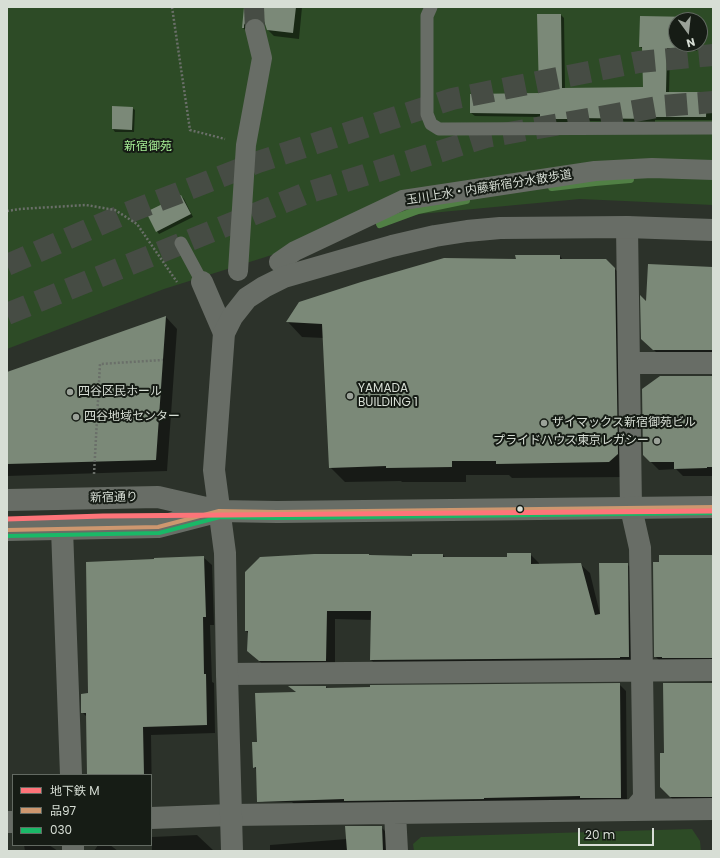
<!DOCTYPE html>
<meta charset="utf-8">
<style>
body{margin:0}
#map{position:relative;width:720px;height:858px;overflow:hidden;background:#2c322a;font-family:Poppins,"Noto Sans JP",sans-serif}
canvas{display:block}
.frame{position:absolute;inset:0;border:8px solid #d7ded5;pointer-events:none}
.legend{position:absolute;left:12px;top:774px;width:140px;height:72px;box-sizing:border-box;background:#161c15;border:1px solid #636a62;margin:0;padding:5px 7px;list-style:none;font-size:12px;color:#d7ded5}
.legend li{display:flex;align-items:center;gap:8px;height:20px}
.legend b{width:20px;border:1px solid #636a62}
.north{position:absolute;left:668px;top:12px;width:40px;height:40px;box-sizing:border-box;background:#161c15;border:1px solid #636a62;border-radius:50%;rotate:165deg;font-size:11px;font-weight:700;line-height:16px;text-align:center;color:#d7ded5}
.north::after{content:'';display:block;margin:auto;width:14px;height:18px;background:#9ba299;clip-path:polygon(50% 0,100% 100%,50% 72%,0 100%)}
.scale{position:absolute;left:578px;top:828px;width:76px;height:18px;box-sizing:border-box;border:2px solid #d7ded5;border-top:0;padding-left:5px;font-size:12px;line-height:14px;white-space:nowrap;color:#d7ded5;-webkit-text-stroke:3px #161c15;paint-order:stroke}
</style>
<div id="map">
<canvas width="720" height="858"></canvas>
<div class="frame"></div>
<ul class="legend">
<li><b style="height:5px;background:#fe7479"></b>地下鉄 M</li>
<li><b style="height:5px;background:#cd976f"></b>品97</li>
<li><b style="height:5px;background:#1ab867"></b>030</li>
</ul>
<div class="north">N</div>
<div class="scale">20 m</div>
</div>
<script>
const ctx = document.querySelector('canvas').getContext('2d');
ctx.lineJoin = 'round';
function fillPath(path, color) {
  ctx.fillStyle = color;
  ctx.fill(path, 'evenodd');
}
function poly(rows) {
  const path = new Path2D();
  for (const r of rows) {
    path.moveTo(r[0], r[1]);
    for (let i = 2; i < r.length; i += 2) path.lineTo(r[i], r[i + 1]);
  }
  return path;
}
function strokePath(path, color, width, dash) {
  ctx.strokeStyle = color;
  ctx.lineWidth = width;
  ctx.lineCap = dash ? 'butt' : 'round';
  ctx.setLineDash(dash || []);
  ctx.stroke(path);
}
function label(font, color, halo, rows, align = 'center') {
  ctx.font = font + ' Poppins,"Noto Sans JP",sans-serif';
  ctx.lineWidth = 4;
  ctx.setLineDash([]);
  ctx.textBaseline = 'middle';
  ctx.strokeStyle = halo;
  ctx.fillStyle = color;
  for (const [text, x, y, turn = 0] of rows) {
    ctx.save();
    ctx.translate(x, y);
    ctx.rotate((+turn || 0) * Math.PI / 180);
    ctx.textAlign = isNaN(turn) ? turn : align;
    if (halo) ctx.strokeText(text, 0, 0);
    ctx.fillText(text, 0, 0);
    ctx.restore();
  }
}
const green = poly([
 [7,7,713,7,713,205,580,199,420,214,367,225,164,289,7,349],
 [676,20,700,20,700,44,676,44],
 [692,829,700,841,701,851,414,851,413,844,421,837]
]);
const shadow = poly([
 [245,7,302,7,299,39,274,36,268,30,265,24,258,24,250,34,243,28],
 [561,15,564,18,565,89,644,88,643,49,640,47,640,17,694,18,696,20,676,20,676,44,697,44,697,51,670,51,669,93,713,93,713,120,655,120,655,122,580,121,580,122,544,122,541,118,541,117,475,116,471,113,540,94],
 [132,108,135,110,134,132,115,132,113,129],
 [181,196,184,199,193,217,159,234,157,231],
 [560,256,563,260,606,260,621,275,624,477,512,478,509,475,466,475,466,482,402,482,401,481,345,482,330,467,324,338,302,337,288,322,517,260],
 [713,268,713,358,662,358,642,338,647,303],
 [166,317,177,329,167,471,7,476,7,373],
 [713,376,713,476,683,476,676,469,659,470,644,455],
 [530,554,539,563,539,565,580,564,590,573,600,614,627,564,636,573,638,666,381,669,371,660,372,620,335,619,335,669,269,670,248,651,249,634,246,631,413,557,443,555,446,558,508,558],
 [660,556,713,556,713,667,665,666,655,656],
 [203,557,212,565,214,625,210,625,212,682,214,683,215,733,151,735,152,806,151,806,151,775,88,775,87,717,82,712,89,694],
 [713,683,713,806,680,807,661,787,665,754,664,684],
 [619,684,626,691,627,804,297,807,292,802,264,802,258,796,257,770,254,767,258,743,297,693,291,687,326,687,328,689],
 [381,827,390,836,391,851,270,851,270,845,347,839],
 [197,835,214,851,152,851,152,837],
 [24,845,49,845,58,851,19,851,25,851],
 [98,845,110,845,118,851,94,851]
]);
const stream = poly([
 [552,187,595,182,630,179],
 [380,224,418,210,466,200]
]);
const building = poly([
 [244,7,296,7,293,33,267,30,264,21,258,18,252,18,247,20,244,25,244,28,242,28],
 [537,14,561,14,562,88,643,87,642,47,639,47,640,16,694,17,694,20,676,20,676,44,694,44,694,48,667,48,666,92,707,92,706,117,652,117,652,119,576,118,576,119,540,119,540,114,470,113,470,94,539,93],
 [112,106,133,107,132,130,112,129],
 [181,195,191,214,156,232,146,212],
 [515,255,560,255,560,259,606,259,615,268,618,454,609,462,496,464,496,461,452,461,452,467,386,468,386,466,329,468,322,324,286,322,299,302,361,282,444,258,516,259],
 [648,264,713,267,713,350,653,350,641,339,640,295,646,301],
 [166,316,156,460,7,464,7,372],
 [660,376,713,376,713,467,707,467,707,468,674,469,674,462,650,462,643,455,642,389],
 [507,553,531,553,531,564,581,563,595,615,600,614,599,563,628,563,629,657,620,657,620,658,370,660,371,611,327,611,326,661,259,661,247,651,248,631,245,631,245,572,260,557,314,554,369,554,369,555,412,556,412,554,443,554,443,557,507,557],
 [659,555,713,555,712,658,662,658,662,657,654,657,653,562,659,562],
 [204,556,206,617,203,617,204,674,206,674,207,725,143,727,144,775,87,775,86,713,81,713,81,694,88,693,86,562,154,559,154,558],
 [620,683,621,798,580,798,580,796,484,798,484,799,344,801,344,799,257,802,256,767,253,768,252,742,257,742,255,693,296,692,288,686,326,686,326,688,370,687,370,685],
 [663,683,712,683,712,689,713,689,713,797,670,797,660,787,660,753,664,753],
 [345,826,382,826,383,851,347,851]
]);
const pedestrianTunnel = poly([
 [254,7,255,29]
]);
const trunkTunnel = poly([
 [7,265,122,215,258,162,452,99,639,62,713,55],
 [7,314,304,194,486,137,663,106,713,102]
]);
const path = poly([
 [172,7,190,130,225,139],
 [7,211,20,209,86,205,115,210,137,224,177,282],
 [94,474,100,364,163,360]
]);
const service = poly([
 [431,7,427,16,427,114,431,124,439,129,713,128],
 [181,243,202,282]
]);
const pedestrian = poly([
 [279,262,295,251,403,200,595,171,652,168,713,170],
 [238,271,246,145,262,58,255,29]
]);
const minor = poly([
 [627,227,631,508,640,548,644,798,634,810],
 [202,282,224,333],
 [629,363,713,363],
 [62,529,71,775],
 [227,674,713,670],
 [395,813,397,851],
 [151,818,231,815,713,809],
 [7,822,13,822],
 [73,845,73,851]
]);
const tertiary = poly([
 [7,500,158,497,219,511,277,512,713,507],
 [7,530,158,527,216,512],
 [232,851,227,674,225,553,214,470,224,333,232,317,247,298,264,287,284,277,392,246,435,236,467,231,500,228,627,227,713,230]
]);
const bus1 = poly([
 [7,530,158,527,219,511,277,512,713,507]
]);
const bus2 = poly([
 [7,536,159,533,220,517,277,518,713,513]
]);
const metro1 = poly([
 [7,519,103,516,713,511]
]);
const markers = [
 [70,392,4,"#9ba299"],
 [350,396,4,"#9ba299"],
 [76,417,4,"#9ba299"],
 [544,423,4,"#9ba299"],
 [657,441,4,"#9ba299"],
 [520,509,3.5,"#d7ded5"]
];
const parkNames = [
 ["新宿御苑",148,147]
];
const streetNames = [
 ["玉川上水・内藤新宿分水散歩道",489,188,-9],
 ["新宿通り",114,498,-1]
];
const poiNames = [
 ["YAMADA",358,389],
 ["BUILDING 1",358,403],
 ["四谷区民ホール",78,392],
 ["四谷地域センター",84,417],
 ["ザイマックス新宿御苑ビル",552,423],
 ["プライドハウス東京レガシー",649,441,"right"]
];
fillPath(green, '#2d4b26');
fillPath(shadow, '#0007');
strokePath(stream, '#518045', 8);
fillPath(building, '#7b8978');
strokePath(pedestrianTunnel, '#464c44', 20, [20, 10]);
strokePath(trunkTunnel, '#464c44', 22, [22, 11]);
strokePath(path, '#6a6f69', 2.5, [2, 2]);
strokePath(service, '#686d66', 13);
strokePath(pedestrian, '#686d66', 20);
strokePath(minor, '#686d66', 22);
strokePath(tertiary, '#686d66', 22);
strokePath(bus1, '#cd976f', 4);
strokePath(bus2, '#1ab867', 4);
strokePath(metro1, '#fe7479', 5);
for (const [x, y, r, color] of markers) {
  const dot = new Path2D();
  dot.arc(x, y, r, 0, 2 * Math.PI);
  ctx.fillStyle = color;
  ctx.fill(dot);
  strokePath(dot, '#161c15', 1.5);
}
label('12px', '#a6ee95', '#161c15', parkNames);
label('12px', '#d7ded5', '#161c15', streetNames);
label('12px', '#d7ded5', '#161c15', poiNames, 'left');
</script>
